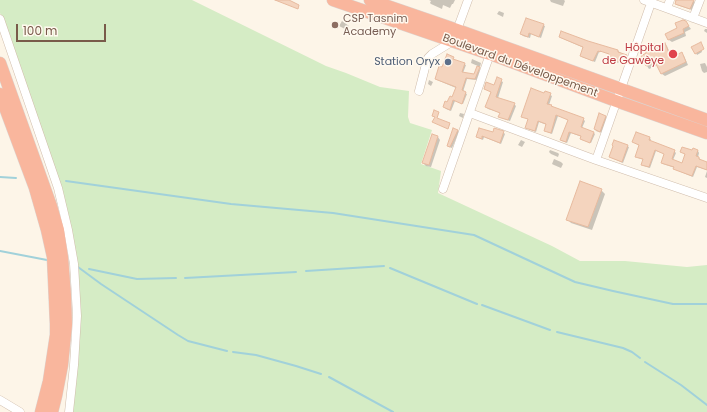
<!DOCTYPE html>
<meta charset="utf-8">
<style>
body{margin:0}
#map{position:relative;width:707px;height:412px;overflow:hidden;background:#fdf5e8;font-family:Poppins,sans-serif}
canvas{display:block}
.scale{position:absolute;left:16px;top:24px;width:90px;height:18px;box-sizing:border-box;border:2px solid #795b4a;border-top:0;padding-left:5px;font-size:12px;line-height:14px;white-space:nowrap;color:#795b4a;-webkit-text-stroke:3px #fff9ef;paint-order:stroke}
</style>
<div id="map">
<canvas width="707" height="412"></canvas>
<div class="scale">100 m</div>
</div>
<script>
const ctx = document.querySelector('canvas').getContext('2d');
ctx.lineJoin = 'round';
function fillPath(path, color) {
  ctx.fillStyle = color;
  ctx.fill(path, 'evenodd');
}
function poly(rows) {
  const path = new Path2D();
  for (const r of rows) {
    path.moveTo(r[0], r[1]);
    for (let i = 2; i < r.length; i += 2) path.lineTo(r[i], r[i + 1]);
  }
  return path;
}
function strokePath(path, color, width, dash) {
  ctx.strokeStyle = color;
  ctx.lineWidth = width;
  ctx.lineCap = dash ? 'butt' : 'round';
  ctx.setLineDash(dash || []);
  ctx.stroke(path);
}
function label(font, color, halo, rows, align = 'center') {
  ctx.font = font + ' Poppins,sans-serif';
  ctx.lineWidth = 3;
  ctx.setLineDash([]);
  ctx.textBaseline = 'middle';
  ctx.strokeStyle = halo;
  ctx.fillStyle = color;
  for (const [text, x, y, turn = 0] of rows) {
    ctx.save();
    ctx.translate(x, y);
    ctx.rotate((+turn || 0) * Math.PI / 180);
    ctx.textAlign = isNaN(turn) ? turn : align;
    if (halo) ctx.strokeText(text, 0, 0);
    ctx.fillText(text, 0, 0);
    ctx.restore();
  }
}
const green = poly([
 [0,0,192,0,326,66,346,73,380,87,409,91,408,117,410,123,432,130,421,164,441,171,438,193,552,246,580,261,625,261,687,267,707,265,707,412,71,412,77,261,6,28,0,13]
]);
const shadow = poly([
 [429,0,455,0,453,4,452,4,450,8,443,5,442,9,431,4,430,3,431,1],
 [550,0,564,0,565,1,563,6,551,2],
 [677,0,691,0,695,2,692,10,677,5,676,4],
 [499,11,504,13,503,17,497,14],
 [342,21,349,26,347,30,339,26],
 [543,25,545,26,541,38,531,34,530,38,523,36,521,34],
 [688,25,691,29,685,32,686,36,672,42,669,40,666,34],
 [705,29,707,29,707,33,704,31],
 [560,37,618,51,628,57,625,64,619,62,618,63,610,60,610,54,602,51,601,52,599,52,595,62,582,57,584,48,561,38],
 [665,44,667,46,672,58,681,54,684,56,688,65,665,76,662,74,658,65,649,69,647,66,642,56,656,47],
 [700,46,702,52,697,55,696,53],
 [453,58,454,59,454,60,464,64,466,65,463,73,475,75,478,67,480,70,477,80,467,79,463,92,467,94,463,104,455,101,451,111,446,109,444,107,453,98,456,88,437,80,436,79,442,68],
 [472,59,481,63,480,67,471,63],
 [705,63,707,67,707,72,704,73,702,71,700,64],
 [497,79,503,82,498,98,514,104,516,106,510,121,501,118,500,116,501,113,488,109,486,107,492,92,485,89,494,87],
 [429,80,433,82,431,86,428,84],
 [545,92,552,96,549,105,553,108,583,119,585,121,582,128,593,132,595,134,591,143,582,140,581,139,582,137,571,133,567,143,562,141,561,139,569,120,558,116,552,134,547,132,547,125,539,122,536,132,528,129,529,120,522,116,545,94],
 [460,113,464,114,463,118,459,116],
 [605,116,607,118,602,133,596,131,595,129],
 [457,130,459,132,452,148,449,147,448,146],
 [503,132,505,134,501,144,484,137,483,140,479,138,477,136],
 [438,137,440,140,431,167,426,166,423,163],
 [649,138,651,139,650,141,674,151,676,153,673,160,683,164,686,154,681,152,693,151,693,149,698,151,699,153,698,157,700,159,700,160,707,163,707,170,697,167,693,177,676,170,675,169,675,168,663,164,662,162,665,154,656,151,650,168,644,166,644,160,638,158,640,146,633,142],
 [521,140,525,142,522,147,518,145],
 [627,146,629,147,623,163,612,158],
 [550,150,558,153,559,154,558,157,551,154,549,152],
 [554,159,561,162,563,164,561,168,554,165,552,164],
 [707,171,707,178,705,177],
 [601,190,605,194,592,230,571,223,567,219]
]);
const stream = poly([
 [0,177,16,178],
 [66,181,231,204,333,213,474,235,575,282,613,291,673,304,707,304],
 [0,251,47,260],
 [78,267,101,284,178,335,188,341,227,351],
 [390,268,477,304],
 [89,269,137,279,176,278],
 [306,271,384,266],
 [185,278,296,272],
 [482,305,550,330],
 [557,332,623,348,632,352,640,358],
 [233,352,256,355,296,366,321,374],
 [645,362,681,385,707,405],
 [329,377,393,412]
]);
const building = poly([
 [275,0,289,0,299,5,298,9,275,0],
 [676,0,694,0,690,9,675,4,676,0],
 [526,18,544,24,539,37,529,33,528,37,520,34,526,18],
 [683,20,686,21,689,26,683,29,684,33,668,40,665,34,677,28,675,23,683,20],
 [561,31,588,41,618,50,618,52,627,55,624,63,617,61,617,62,607,59,609,54,600,51,600,52,598,51,593,61,580,56,583,47,559,37,561,31],
 [701,42,704,49,695,54,691,47,701,42],
 [665,43,671,58,682,52,686,62,661,74,655,62,646,66,641,56,646,53,645,51,648,50,647,48,655,44,656,47,665,43],
 [447,54,454,57,453,59,465,63,462,72,474,74,477,66,480,67,475,79,466,78,462,90,466,92,462,104,453,100,450,110,443,107,445,101,447,102,450,96,452,97,456,87,435,79,439,66,442,67,447,54],
 [497,77,502,79,496,97,515,103,508,120,498,117,500,113,485,107,491,92,484,89,486,82,494,85,497,77],
 [531,88,544,93,545,91,551,93,547,104,552,105,551,106,584,118,581,127,594,132,590,143,580,139,581,136,569,132,566,142,560,140,568,120,556,115,551,133,544,131,546,124,538,121,535,131,525,128,528,119,521,117,531,88],
 [434,110,439,112,437,118,450,123,448,129,432,122,435,117,432,116,434,110],
 [599,113,606,116,600,132,594,129,599,113],
 [453,128,458,130,450,147,447,146,453,128],
 [479,128,493,132,494,128,504,131,500,143,482,136,482,139,476,137,479,128],
 [636,132,650,137,649,140,675,150,672,159,682,163,685,154,680,152,682,147,692,150,693,148,698,150,696,156,699,157,699,159,707,162,707,170,696,166,692,176,673,169,674,167,661,163,664,154,655,150,649,167,641,165,643,159,635,157,639,145,632,142,636,132],
 [432,134,438,136,429,165,422,163,432,134],
 [614,140,628,145,622,162,609,157,613,146,612,145,614,140],
 [580,181,602,189,588,227,566,220,580,181]
]);
const minor = poly([
 [644,0,707,23],
 [667,8,670,0],
 [693,18,700,0],
 [0,19,58,188,68,230,74,264,77,316,74,365,69,412],
 [419,91,426,64,428,58,432,54,453,41,468,0],
 [470,113,596,160,707,198],
 [596,160,651,3],
 [443,189,490,54],
 [0,400,20,412]
]);
const highway = poly([
 [333,0,490,54,616,101,707,133],
 [370,0,457,30,707,120],
 [0,63,51,206,58,230,62,257,65,295,66,325,62,365,56,396,52,412],
 [0,94,35,188,47,230,53,257,56,324,56,335,49,381,41,412]
]);
const markers = [
 [335,25,4,"#8d6e63"],
 [673,54,5,"#e0444e"],
 [448,62,4,"#5c6f8a"]
];
const educationNames = [
 ["CSP Tasnim",343,19],
 ["Academy",343,32]
];
const healthNames = [
 ["Hôpital",664,48],
 ["de Gawèye",664,61]
];
const serviceNames = [
 ["Station Oryx",440,62]
];
const streetNames = [
 ["Boulevard du Développement",520,66,20]
];
fillPath(green, '#d5ecc5');
fillPath(shadow, '#0003');
strokePath(stream, '#a1d1da', 2);
fillPath(building, '#f4d4be');
strokePath(building, '#e7ba9e', 1);
strokePath(minor, '#d0bdac', 9);
strokePath(highway, '#dcd4d0', 13);
strokePath(minor, '#fff', 8);
strokePath(highway, '#f9b69d', 12);
for (const [x, y, r, color] of markers) {
  const dot = new Path2D();
  dot.arc(x, y, r, 0, 2 * Math.PI);
  ctx.fillStyle = color;
  ctx.fill(dot);
  strokePath(dot, '#fff9ef', 1.5);
}
label('11px', '#785e54', '#fff9ef', educationNames, 'left');
label('11px', '#be3a42', '#fff9ef', healthNames, 'right');
label('11px', '#4e5e75', '#fff9ef', serviceNames, 'right');
label('11px', '#795b4a', '#fff9ef', streetNames);
</script>
